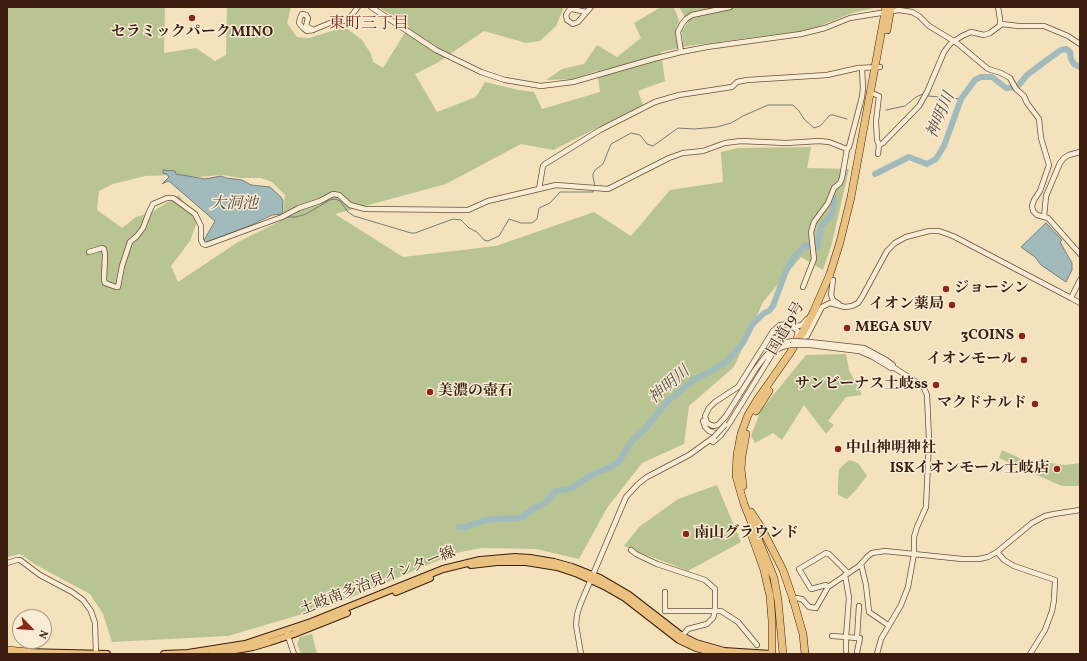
<!DOCTYPE html>
<meta charset="utf-8">
<style>
body{margin:0}
#map{position:relative;width:1087px;height:661px;overflow:hidden;background:#f4e2bd;font-family:Vollkorn,serif}
canvas{display:block}
.frame{position:absolute;inset:0;border:8px solid #3b1e10;pointer-events:none}
.north{position:absolute;left:12px;top:609px;width:40px;height:40px;box-sizing:border-box;background:#f8ecd4;border:1px solid #ac9a86;border-radius:50%;rotate:115deg;font-size:11px;font-weight:700;line-height:16px;text-align:center;color:#3b1e10}
.north::after{content:'';display:block;margin:auto;width:14px;height:18px;background:#8f2418;clip-path:polygon(50% 0,100% 100%,50% 72%,0 100%)}
</style>
<div id="map">
<canvas width="1087" height="661"></canvas>
<div class="frame"></div>
<div class="north">N</div>
</div>
<script>
const ctx = document.querySelector('canvas').getContext('2d');
ctx.lineJoin = 'round';
function fillPath(path, color) {
  ctx.fillStyle = color;
  ctx.fill(path, 'evenodd');
}
function poly(rows) {
  const path = new Path2D();
  for (const r of rows) {
    path.moveTo(r[0], r[1]);
    for (let i = 2; i < r.length; i += 2) path.lineTo(r[i], r[i + 1]);
  }
  return path;
}
function strokePath(path, color, width, dash) {
  ctx.strokeStyle = color;
  ctx.lineWidth = width;
  ctx.lineCap = dash ? 'butt' : 'round';
  ctx.setLineDash(dash || []);
  ctx.stroke(path);
}
function label(font, color, halo, rows, align = 'center') {
  ctx.font = font + ' Vollkorn,"Noto Serif JP",serif';
  ctx.lineWidth = 3;
  ctx.setLineDash([]);
  ctx.textBaseline = 'middle';
  ctx.strokeStyle = halo;
  ctx.fillStyle = color;
  for (const [text, x, y, turn = 0] of rows) {
    ctx.save();
    ctx.translate(x, y);
    ctx.rotate((+turn || 0) * Math.PI / 180);
    ctx.textAlign = isNaN(turn) ? turn : align;
    if (halo) ctx.strokeText(text, 0, 0);
    ctx.fillText(text, 0, 0);
    ctx.restore();
  }
}
const green = poly([
 [7,7,165,7,164,53,196,48,215,61,226,55,227,7,291,7,287,23,297,37,309,38,345,27,362,40,371,54,373,62,383,68,409,26,378,7,564,7,556,26,540,41,526,43,484,31,437,63,415,74,437,112,476,97,485,82,519,90,534,92,542,109,600,92,597,71,573,79,546,80,562,69,584,64,597,45,617,57,641,38,634,23,661,7,674,7,679,21,675,32,677,45,683,43,682,31,688,22,679,7,879,7,852,13,820,26,802,31,688,46,661,52,665,81,638,91,643,105,553,150,521,144,446,184,335,214,403,257,496,246,594,212,631,236,670,190,723,182,721,152,738,148,811,147,807,168,849,169,832,243,823,270,801,257,763,302,734,367,689,406,684,444,642,463,607,508,579,559,536,549,482,548,456,553,333,605,228,636,112,642,103,614,90,594,36,565,20,554,7,557],
 [173,175,198,177,222,175,241,178,261,178,272,182,285,195,282,220,238,242,178,282,171,266,190,241,197,222,179,195,152,212,136,217,122,228,97,210,99,191,113,184,145,176],
 [846,354,849,370,862,395,846,397,828,421,834,425,826,434,804,405,782,440,773,433,755,443,751,436,761,410,806,355],
 [1002,450,1026,461,1022,469,999,458],
 [1040,458,1050,463,1066,465,1080,463,1080,486,1062,486,1032,473],
 [849,460,858,463,867,476,855,491,847,499,838,495,838,485,839,469],
 [717,485,741,542,688,571,624,546,639,527,678,499],
 [312,634,317,654,301,654,297,644,300,637]
]);
const water = poly([
 [163,170,175,171,176,174,205,179,221,176,226,178,242,180,251,185,270,187,281,197,283,201,282,214,272,215,249,226,204,243,204,240,215,221,170,182,168,181,162,184,169,177,167,174,163,173,163,170],
 [1046,223,1062,240,1060,242,1072,263,1072,270,1066,282,1041,265,1035,257,1021,247,1046,223]
]);
const stream = poly([
 [928,96,961,99],
 [886,110,905,106,916,97,923,94],
 [595,186,593,177,593,174,595,170,603,164,611,144,631,133,640,135,647,144,653,146,678,128,694,129,717,127,731,123,743,116,768,105,793,105,799,111,804,119,814,128,820,126,830,115,833,115,847,119],
 [286,217,296,217,306,214,330,200,335,199,340,201,348,212,354,216,411,233,415,233,453,219,461,220,469,228,477,232,484,240,488,241,499,236,509,219,521,223,532,223,537,219,539,208,550,203,560,192,593,192,594,189]
]);
const river = poly([
 [875,174,909,157,927,164,936,159,944,146,961,99,975,80,981,77,992,77,1006,88,1017,87,1027,75,1047,60,1061,50,1066,49,1070,52,1071,59,1074,64,1080,67],
 [459,527,466,527,485,520,496,519,521,518,536,507,544,504,556,491,572,488,593,474,607,469,619,461,632,441,645,429,666,403,693,380,711,371,726,362,743,343,752,325,764,313,769,311,773,306,786,271,793,259,804,246,810,246,815,248,817,247,821,226,832,215,834,198]
]);
const minor = poly([
 [371,7,436,50,481,72,505,80,541,86,573,82,653,59,681,52,707,47,801,34,825,28,850,18,899,10,912,12,919,16,929,26,957,43,988,69,1001,73,1010,78,1016,89,1024,96,1027,103,1039,119,1041,138,1049,165,1040,191,1034,200,1032,206,1033,211,1037,215,1048,218,1080,254],
 [998,7,1000,19,1000,25],
 [586,12,572,9,569,10,566,15,567,20,573,24,578,22,591,7],
 [313,30,306,26,308,18,306,15,302,14,300,18,299,23,303,28,307,31,313,30,330,23,348,20,358,7],
 [681,52,678,32,682,24,686,19,692,15,730,7],
 [874,94,879,96,876,121,877,140,879,145,878,154],
 [879,145,883,143,919,106,927,92,944,52,950,44,962,36,971,32,984,35,990,33,1002,24,1018,26,1044,26,1068,36,1080,44],
 [539,189,543,166,545,164,600,130,655,102,679,95,732,87,737,82,747,80,827,75,858,68,880,67],
 [1044,217,1046,196,1060,163,1064,158,1069,155,1080,152],
 [89,252,102,248,104,249,105,255,104,280,105,283,116,287,118,287,122,266,130,242,137,236,143,228,149,212,153,204,167,198,173,198,180,203,195,214,201,226,201,240,203,244,206,245,282,217,299,208,320,201,333,194,339,195,350,205,365,209,468,210,488,201,556,185,608,189,669,158,683,153,703,151,725,143,741,141,786,143,819,141,829,142,847,149],
 [833,280,831,295,833,300,839,304],
 [1080,280,1071,298,1080,303],
 [803,287,814,259,811,232,814,222,828,203,834,188,840,183,842,178,847,149,849,147,862,97,863,88,862,68],
 [791,324,798,326,802,325,807,319],
 [804,338,807,336,822,307,830,303,845,307,852,306,858,303,862,297,887,251,895,243,906,237,929,231,939,231,953,236,1071,298],
 [793,341,782,343,774,347,764,358,755,370,726,416,718,425,713,426,707,423,705,416,709,408,715,402,738,387,773,331,780,325,788,324,798,331,796,339],
 [810,342,864,348,886,360,893,365,893,367],
 [810,345,859,351,873,357,891,368,893,367,918,383,924,388,927,395,929,440,926,507,917,527,914,537,914,554,908,587,901,605,881,639,877,654],
 [703,421,705,427,709,431,715,433],
 [713,442,721,435,729,424,774,351,782,347,790,345],
 [631,550,636,554,657,564,705,580,715,589,715,611,713,618,707,624,688,629,681,637],
 [997,552,1004,560,1014,566,1055,580,1054,600,1052,611,1045,630,1030,654],
 [7,563,17,560,20,560,40,575,72,592,83,600,91,611,95,623,96,654],
 [861,564,866,585,869,612,888,625],
 [845,575,849,598,846,637,857,638,859,606],
 [826,585,811,589,799,569,826,553,829,554,848,573],
 [665,592,665,611,721,611,738,622,757,645],
 [792,601,796,598,802,599,809,607,816,608,828,587,859,566,868,556,872,553,885,551,962,559,979,559,988,557,997,552,1032,523,1045,516,1054,514,1080,510],
 [287,633,294,654],
 [832,636,846,637,846,651],
 [857,652,860,638,857,638],
 [581,654,576,625,577,615,580,605,626,497,638,484,647,477,689,455,714,437]
]);
const major = poly([
 [471,565,497,562,526,562,557,567,578,574,604,586,625,598,679,640,696,648,719,654],
 [396,592,430,578],
 [25,652,107,654],
 [164,654,188,653,245,644,311,622,443,569,480,560,515,557,530,558,554,562,572,567,600,578,629,595,682,636,696,643,724,651,771,654],
 [212,654,253,647,270,642,294,634,347,613]
]);
const highway = poly([
 [887,30,891,7],
 [756,411,769,391],
 [743,486,741,469,742,456,746,434],
 [751,512,762,529,783,570,793,599,803,634,805,654],
 [749,528,764,570,770,596,772,621,772,654],
 [7,650,28,652],
 [783,654,778,600,774,578,744,504,736,476,737,455,741,434,748,415,757,400,790,353,802,333,813,313,830,274,840,242,851,197,886,7]
]);
const minorBridge = poly([
 [793,341,810,342],
 [790,345,810,345],
 [714,437,725,425]
]);
const markers = [
 [192,18,4,"#8f2418"],
 [946,289,4,"#8f2418"],
 [952,305,4,"#8f2418"],
 [847,328,4,"#8f2418"],
 [1022,336,4,"#8f2418"],
 [1024,360,4,"#8f2418"],
 [936,385,4,"#8f2418"],
 [430,392,4,"#8f2418"],
 [1035,404,4,"#8f2418"],
 [838,449,4,"#8f2418"],
 [1057,469,4,"#8f2418"],
 [686,534,4,"#8f2418"]
];
const poiNames = [
 ["セラミックパークMINO",192,33,"center"],
 ["ジョーシン",954,289,"left"],
 ["イオン薬局",944,305],
 ["MEGA SUV",855,328,"left"],
 ["3COINS",1014,336],
 ["イオンモール",1016,360],
 ["サンビーナス土岐ss",928,385],
 ["美濃の壺石",438,392,"left"],
 ["マクドナルド",1027,404],
 ["中山神明神社",846,449,"left"],
 ["ISKイオンモール土岐店",1049,469],
 ["南山グラウンド",694,534,"left"]
];
const streetNames = [
 ["国道19号",787,329,-60],
 ["土岐南多治見インター線",378,582,-21]
];
const neighbourhoodNames = [
 ["東町三丁目",369,25]
];
const waterNames = [
 ["神明川",942,116,-67],
 ["大洞池",234,205],
 ["神明川",670,386,-41]
];
fillPath(green, '#b9c493');
fillPath(water, '#a1bbbc');
strokePath(water, '#787c77', 1);
strokePath(stream, '#787c77', 1);
strokePath(river, '#a1bbbc', 6);
strokePath(minor, '#694f3b', 6);
strokePath(major, '#3b1e10', 8);
strokePath(highway, '#3b1e10', 8);
strokePath(minor, '#f8ecd4', 4.5);
strokePath(major, '#eac17e', 6);
strokePath(highway, '#eac17e', 7);
strokePath(minorBridge, '#694f3b', 6, []);
strokePath(minorBridge, '#f8ecd4', 4.5);
for (const [x, y, r, color] of markers) {
  const dot = new Path2D();
  dot.arc(x, y, r, 0, 2 * Math.PI);
  ctx.fillStyle = color;
  ctx.fill(dot);
  strokePath(dot, '#f8ecd4', 1.5);
}
label('bold 15px', '#3b1e10', '#f8ecd4', poiNames, 'right');
label('15px', '#3b1e10', '#f8ecd4', streetNames);
label('16px', '#7a1f14', '#f8ecd4', neighbourhoodNames);
label('italic 16px', '#5a4d44', '#f8ecd4', waterNames);
</script>
